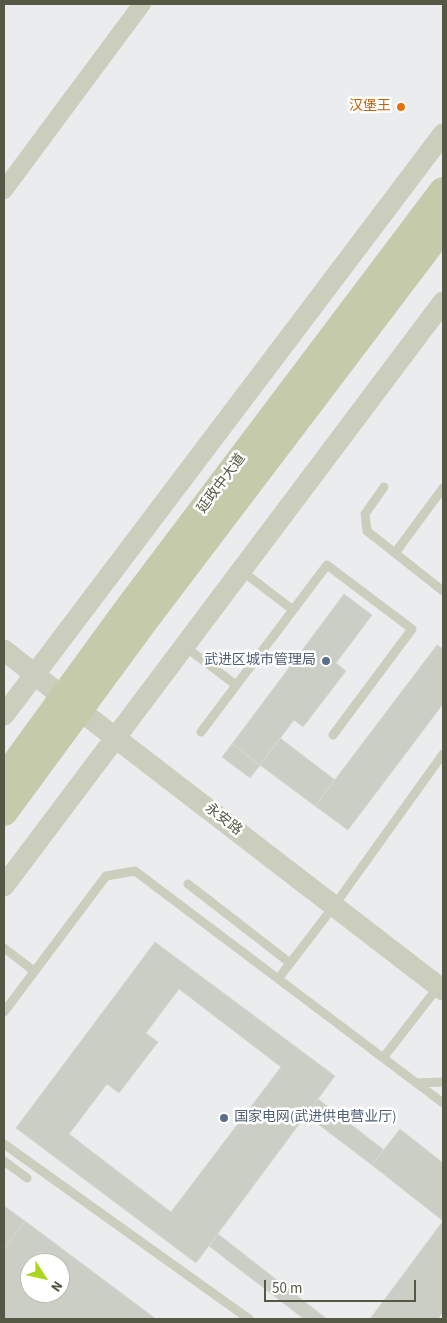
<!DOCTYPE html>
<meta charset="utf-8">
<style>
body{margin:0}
#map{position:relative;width:447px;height:1323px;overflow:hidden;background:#ebecee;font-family:"Source Sans 3",sans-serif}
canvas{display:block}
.frame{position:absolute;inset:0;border:5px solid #555844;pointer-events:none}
.north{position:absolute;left:20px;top:1253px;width:50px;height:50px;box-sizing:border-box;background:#fff;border:1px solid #bbbcb4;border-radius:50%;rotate:125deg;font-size:14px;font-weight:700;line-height:20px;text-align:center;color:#555844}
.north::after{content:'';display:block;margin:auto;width:18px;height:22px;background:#abd61d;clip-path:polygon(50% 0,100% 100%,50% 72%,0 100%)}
.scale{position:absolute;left:264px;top:1280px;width:152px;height:22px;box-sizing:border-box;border:2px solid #555844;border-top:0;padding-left:6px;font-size:15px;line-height:18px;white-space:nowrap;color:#555844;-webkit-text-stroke:4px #fff;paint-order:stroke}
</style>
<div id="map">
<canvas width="447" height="1323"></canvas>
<div class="frame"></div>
<div class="north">N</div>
<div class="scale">50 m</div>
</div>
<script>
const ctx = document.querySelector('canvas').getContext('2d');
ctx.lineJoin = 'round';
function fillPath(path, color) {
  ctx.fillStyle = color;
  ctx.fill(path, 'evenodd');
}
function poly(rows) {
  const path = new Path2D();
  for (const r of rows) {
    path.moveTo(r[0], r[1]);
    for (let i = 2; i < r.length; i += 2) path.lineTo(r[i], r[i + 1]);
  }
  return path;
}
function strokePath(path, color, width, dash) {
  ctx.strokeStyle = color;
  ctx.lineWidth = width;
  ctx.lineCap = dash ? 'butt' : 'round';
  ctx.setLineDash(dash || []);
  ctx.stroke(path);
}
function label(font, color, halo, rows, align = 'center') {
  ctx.font = font + ' "Source Sans 3","Noto Sans SC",sans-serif';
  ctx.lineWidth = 5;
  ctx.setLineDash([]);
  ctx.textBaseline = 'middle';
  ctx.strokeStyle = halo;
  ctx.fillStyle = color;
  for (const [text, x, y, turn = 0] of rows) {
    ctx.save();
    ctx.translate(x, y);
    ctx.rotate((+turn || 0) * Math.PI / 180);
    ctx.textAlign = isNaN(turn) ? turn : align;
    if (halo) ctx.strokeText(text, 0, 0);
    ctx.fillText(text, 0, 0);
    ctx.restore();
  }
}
const building = poly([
 [344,594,372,615,336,663,346,671,303,727,294,720,260,765,232,744,344,594],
 [437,645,443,649,443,704,348,830,315,806,437,645],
 [280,738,335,780,315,806,260,765,280,738],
 [232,744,260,765,250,778,222,757,232,744],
 [155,942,335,1076,196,1263,16,1128,155,942],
 [179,989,281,1067,171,1212,69,1134,107,1084,119,1093,158,1042,146,1033,179,989],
 [318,1099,384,1150,372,1165,306,1115,318,1099],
 [400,1129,443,1163,443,1221,372,1165,400,1129],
 [4,1206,25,1221,4,1249,4,1206],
 [25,1221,156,1319,4,1319,4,1249,25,1221],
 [30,1263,60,1263,60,1293,30,1293,30,1263],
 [443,1221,443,1312,438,1319,370,1319,443,1221],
 [218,1234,327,1319,304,1319,209,1246,218,1234]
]);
const service = poly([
 [384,487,365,514,367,531,443,591],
 [395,553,443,488],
 [242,571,293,610],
 [184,646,236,685],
 [201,732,327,565,412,629,333,735],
 [188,884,290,963],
 [4,948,34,971],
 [278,979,334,906,443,754],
 [4,1012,106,876,135,871,443,1103],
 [383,1058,438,987],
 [416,1083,443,1082],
 [4,1144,249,1319],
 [4,1161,27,1178]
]);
const minor = poly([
 [4,190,142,4]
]);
const tertiary = poly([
 [4,650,78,709,443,990],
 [4,715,443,134],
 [4,886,443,302]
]);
const primary = poly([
 [4,779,127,610,443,191],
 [4,812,145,620,443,227]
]);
const markers = [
 [401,107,5,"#e8710a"],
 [326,661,5,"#5c6f8a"],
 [224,1118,5,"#5c6f8a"]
];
const foodNames = [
 ["汉堡王",391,107]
];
const streetNames = [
 ["延政中大道",222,484,-53],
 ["永安路",223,820,38]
];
const serviceNames = [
 ["武进区城市管理局",316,661],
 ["国家电网(武进供电营业厅)",234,1118,"left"]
];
fillPath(building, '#cbcec5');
strokePath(building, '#d4d7cf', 1);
strokePath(service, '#cbcebc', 9);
strokePath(minor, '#cbcebc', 18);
strokePath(tertiary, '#cbcebc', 21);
strokePath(primary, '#c5caab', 28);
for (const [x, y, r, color] of markers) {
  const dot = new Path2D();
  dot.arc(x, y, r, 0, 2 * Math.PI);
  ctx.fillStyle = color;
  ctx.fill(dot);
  strokePath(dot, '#fff', 2);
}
label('14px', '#c56008', '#fff', foodNames, 'right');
label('14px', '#555844', '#fff', streetNames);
label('14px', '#4e5e75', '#fff', serviceNames, 'right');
</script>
